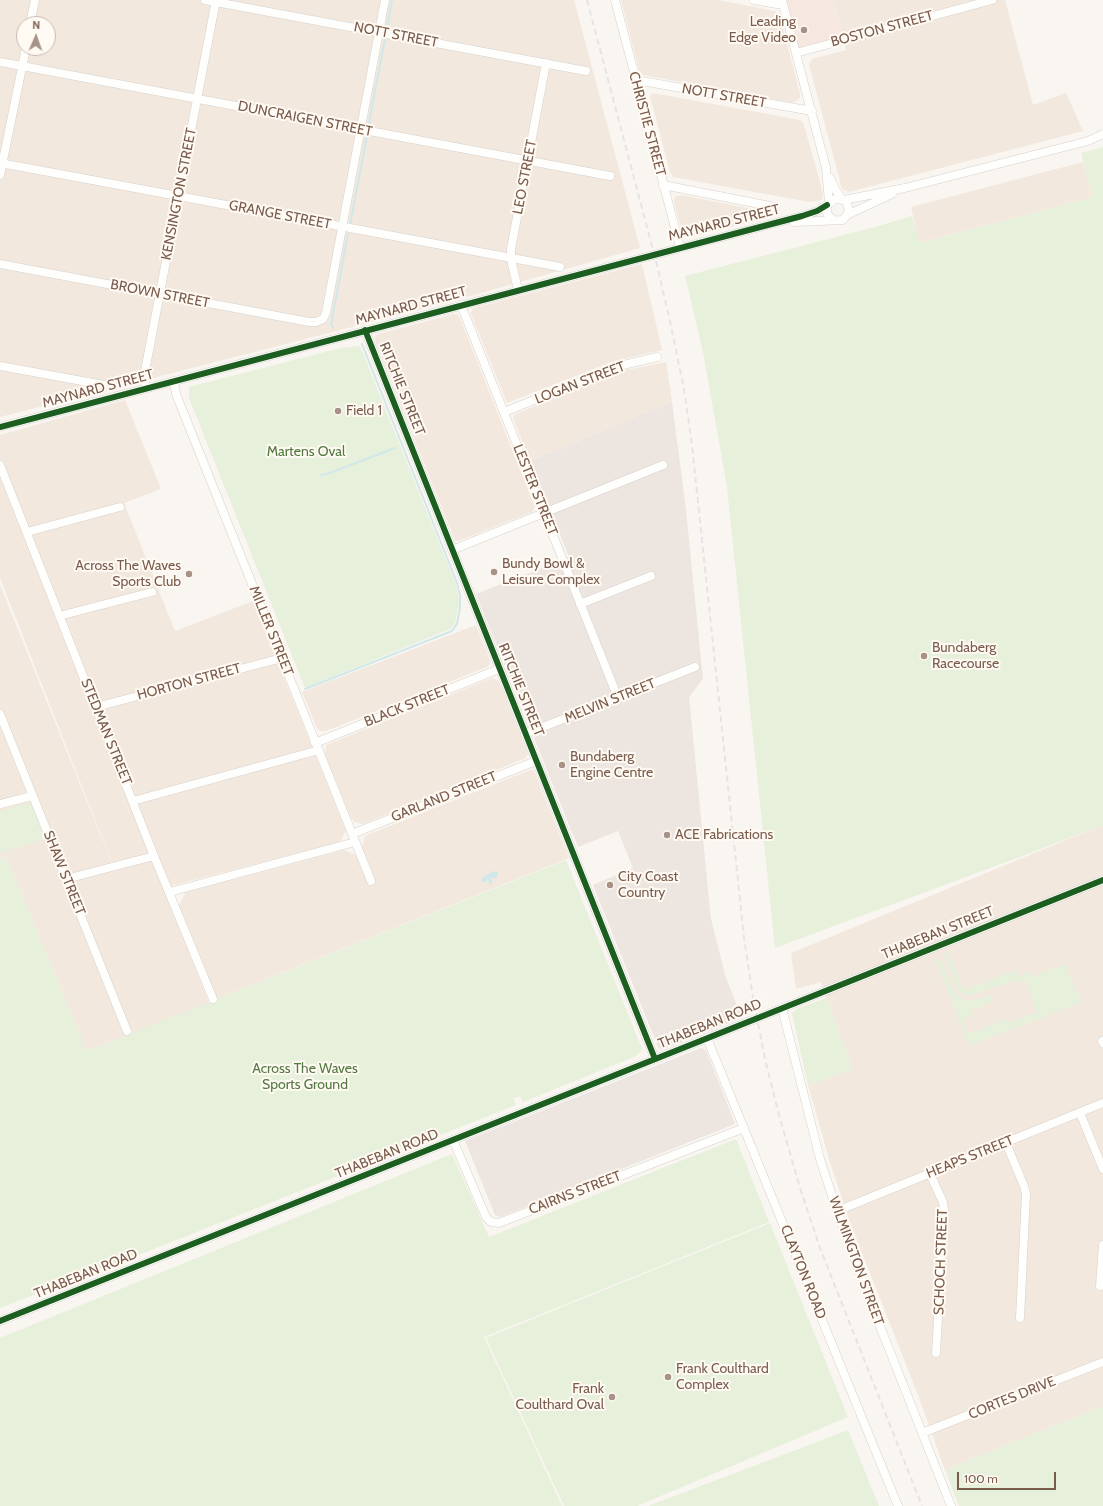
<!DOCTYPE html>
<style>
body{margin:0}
#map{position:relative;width:1103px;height:1506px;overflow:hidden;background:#f9f5f0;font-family:Cabin,sans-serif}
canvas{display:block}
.north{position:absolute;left:16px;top:16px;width:40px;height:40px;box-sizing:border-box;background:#fffaf3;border:1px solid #cabbb1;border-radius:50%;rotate:2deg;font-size:11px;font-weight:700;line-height:16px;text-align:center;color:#7a5c4d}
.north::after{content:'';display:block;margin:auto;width:14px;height:18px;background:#a69286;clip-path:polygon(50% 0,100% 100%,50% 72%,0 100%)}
.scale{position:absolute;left:957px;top:1472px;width:99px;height:18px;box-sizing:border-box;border:2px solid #7a5c4d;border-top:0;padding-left:5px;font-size:12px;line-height:14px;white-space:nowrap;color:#7a5c4d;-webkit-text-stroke:3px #fffaf3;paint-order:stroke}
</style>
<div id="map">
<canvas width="1103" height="1506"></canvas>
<div class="north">N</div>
<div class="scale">100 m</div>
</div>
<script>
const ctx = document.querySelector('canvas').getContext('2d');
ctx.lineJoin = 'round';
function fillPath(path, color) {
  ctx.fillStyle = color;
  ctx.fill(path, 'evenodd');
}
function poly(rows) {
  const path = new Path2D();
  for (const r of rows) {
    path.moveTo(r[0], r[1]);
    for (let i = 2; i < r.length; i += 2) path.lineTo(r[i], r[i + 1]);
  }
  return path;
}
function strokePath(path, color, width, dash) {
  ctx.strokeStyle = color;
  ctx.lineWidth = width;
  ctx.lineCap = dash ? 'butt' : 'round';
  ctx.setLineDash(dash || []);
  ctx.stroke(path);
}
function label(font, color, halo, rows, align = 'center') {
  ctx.font = font + ' Cabin,sans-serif';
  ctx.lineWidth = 4;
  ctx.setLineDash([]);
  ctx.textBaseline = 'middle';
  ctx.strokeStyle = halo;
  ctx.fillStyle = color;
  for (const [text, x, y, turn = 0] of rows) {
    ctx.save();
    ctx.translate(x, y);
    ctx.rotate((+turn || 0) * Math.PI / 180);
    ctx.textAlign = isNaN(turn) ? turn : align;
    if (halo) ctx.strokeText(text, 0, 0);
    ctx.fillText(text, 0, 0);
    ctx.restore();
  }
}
const residential = poly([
 [0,0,574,0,640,248,453,301,364,324,0,417],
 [24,24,48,24,48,48,24,48],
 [621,0,718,0,775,11,780,16,800,94,800,98,793,103,643,75,639,70],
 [833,0,1005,0,1033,105,1066,93,1083,131,849,192,842,189,809,64,812,59,846,50],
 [653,93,800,120,803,122,820,182,823,196,821,200,810,202,673,177,670,172,650,96],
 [1083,162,1093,197,919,243,911,207],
 [681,195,763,211,766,215,763,219,690,237,682,232,674,202,675,197],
 [642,264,662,350,611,362,507,403,471,314,472,310,474,308],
 [454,314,457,314,459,316,535,507,532,512,458,541,455,540,374,338,378,334],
 [666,362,672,402,530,461,513,418,515,414,622,371],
 [125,400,161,489,124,503,175,631,253,601,346,831,340,842,163,888,209,1003,87,1051,6,857,0,858,0,585,133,916,0,578,0,435],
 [476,625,490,660,490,664,487,667,326,731,320,731,317,728,302,692],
 [492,678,499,681,528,753,526,758,363,824,354,822,351,818,325,754,326,745],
 [530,770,533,770,535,773,569,858,217,999,179,905,186,892,344,850,357,856,369,886,374,884,375,878,362,847,365,837,367,835],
 [1103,825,1103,1406,945,1470,918,1395,848,1217,830,1162,808,1085,853,1069,826,998,821,982,796,989,791,953]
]);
const commercial = poly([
 [783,0,833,0,843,39,797,52]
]);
const industrial = poly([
 [672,402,686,510,703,679,689,697,711,919,726,978,742,1018,662,1050,658,1047,593,885,633,868,618,831,578,847,476,594,569,557,530,461],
 [701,1048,706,1050,735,1124,500,1217,495,1215,465,1141]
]);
const green = poly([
 [1103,147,1103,825,1017,858,775,948,727,487,703,352,685,276,875,227,912,216,920,243,1093,197,1081,153],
 [360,346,456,585,459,602,456,618,455,624,450,629,305,688,189,398,189,387,341,348],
 [29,804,35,809,47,838,0,853,0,811,20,805],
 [6,857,87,1051,566,860,642,1049,636,1056,523,1102,520,1096,517,1097,513,1098,516,1105,164,1245,0,1308,0,858],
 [948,952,964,990,1016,970,1019,976,1029,971,1032,977,1065,964,1082,1002,969,1046,935,960,940,958,955,993,961,998,968,1000,975,1000,992,995,993,1001,981,1007,970,1010,972,1016,963,1019,968,1034,1008,1018,1010,1022,1037,1012,1025,980,1019,983,1017,980,970,996,967,996,960,993,955,984,944,954],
 [826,998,853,1069,808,1085,792,1013,796,1009],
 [736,1139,769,1222,484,1337,562,1506,0,1506,0,1338,452,1154,489,1237],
 [770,1223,848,1417,637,1506,564,1506,486,1338],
 [1103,1406,1103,1506,959,1506,945,1470],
 [848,1430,879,1506,648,1506,754,1466]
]);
const water = poly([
 [493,871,497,872,498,875,496,878,490,878,493,881,492,883,489,884,488,879,485,882,482,882,482,878]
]);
const stream = poly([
 [387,28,392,0],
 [368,128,385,39],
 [350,225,367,136],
 [333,327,331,325,348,234],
 [321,475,327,474,395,448],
 [305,689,452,631,457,624,460,608,460,596,457,583,362,344]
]);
const minor = poly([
 [205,0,586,71],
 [615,0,680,247],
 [754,0,783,5],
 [782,0,826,168,829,202],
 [30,24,35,0],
 [796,53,992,0],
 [0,62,610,176],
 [636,80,812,111],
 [0,163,560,267],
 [0,175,26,48],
 [830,178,835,189,842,199],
 [663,185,775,207],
 [844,200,905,188,1088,141,1103,134],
 [847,215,892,194],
 [794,222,843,220,847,215,849,211,847,203,844,200,835,199,827,205,827,213,832,220],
 [0,264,309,322,316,322,323,319,326,313,385,0],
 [518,290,511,259,511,249,546,63],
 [461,305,618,698],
 [365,330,655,1059],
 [0,366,104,385],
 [174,381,176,394,371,881],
 [146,388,145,378,145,371,216,0],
 [504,412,619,366,657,357],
 [0,427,802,216,817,211,827,205],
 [0,465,154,856,213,999],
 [27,532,120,507],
 [452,550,663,465],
 [580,604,651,576],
 [59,616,152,592],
 [96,707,282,658],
 [0,714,127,1031],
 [525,734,695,667],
 [315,743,499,669],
 [133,801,319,750],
 [0,804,32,796],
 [352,834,536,761],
 [66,879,154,856],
 [170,892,355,842],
 [782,1008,820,1159,837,1211,874,1311,951,1506],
 [707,1038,898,1506],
 [1102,1041,1103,1043],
 [1080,1113,1103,1169],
 [453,1140,486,1217,491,1222,499,1223,744,1128],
 [1006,1143,1024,1186,1026,1194,1020,1318],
 [930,1174,943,1202,944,1210,936,1353],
 [837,1211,1103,1103],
 [1100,1286,1103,1245],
 [0,1321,1103,880],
 [922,1433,1103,1362]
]);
const rail = poly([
 [587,0,657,265,671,326,684,389,692,445,744,938,753,997,765,1059,779,1115,800,1188,820,1248,922,1506]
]);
const cycleway = poly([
 [365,330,655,1059],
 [0,427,802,216,817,211,827,205],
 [0,1321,1103,880]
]);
const markers = [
 [804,30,4,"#a69286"],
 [338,411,4,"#a69286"],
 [494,572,4,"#a69286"],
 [189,574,4,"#a69286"],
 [924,656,4,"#a69286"],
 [562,765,4,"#a69286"],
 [667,835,4,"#a69286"],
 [610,885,4,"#a69286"],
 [668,1377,4,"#a69286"],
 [612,1397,4,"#a69286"]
];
const poiNames = [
 ["Leading",796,22,"right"],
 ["Edge Video",796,38,"right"],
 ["Field 1",346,411],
 ["Bundy Bowl &",502,564],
 ["Leisure Complex",502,580],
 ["Across The Waves",181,566,"right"],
 ["Sports Club",181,582,"right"],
 ["Bundaberg",932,648],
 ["Racecourse",932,664],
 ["Bundaberg",570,757],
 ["Engine Centre",570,773],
 ["ACE Fabrications",675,835],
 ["City Coast",618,877],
 ["Country",618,893],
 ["Frank Coulthard",676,1369],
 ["Complex",676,1385],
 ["Frank",604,1389,"right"],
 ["Coulthard Oval",604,1405,"right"]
];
const streetNames = [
 ["BOSTON STREET",882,29,-15],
 ["NOTT STREET",396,35,11],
 ["NOTT STREET",724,96,10],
 ["DUNCRAIGEN STREET",305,119,11],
 ["CHRISTIE STREET",647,124,75],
 ["LEO STREET",525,177,-79],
 ["KENSINGTON STREET",179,194,-79],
 ["GRANGE STREET",280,215,11],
 ["MAYNARD STREET",724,223,-14],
 ["BROWN STREET",160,294,11],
 ["MAYNARD STREET",411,306,-15],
 ["LOGAN STREET",580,383,-21],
 ["MAYNARD STREET",98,389,-15],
 ["RITCHIE STREET",402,389,68],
 ["LESTER STREET",535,490,68],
 ["MILLER STREET",271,631,68],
 ["HORTON STREET",189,682,-15],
 ["RITCHIE STREET",521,690,68],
 ["MELVIN STREET",610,701,-22],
 ["BLACK STREET",407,706,-22],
 ["STEDMAN STREET",106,732,68],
 ["GARLAND STREET",444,797,-22],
 ["SHAW STREET",64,873,68],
 ["THABEBAN STREET",938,933,-22],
 ["THABEBAN ROAD",710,1024,-22],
 ["THABEBAN ROAD",387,1154,-22],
 ["HEAPS STREET",970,1157,-22],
 ["CAIRNS STREET",575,1193,-21],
 ["WILMINGTON STREET",856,1261,70],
 ["SCHOCH STREET",941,1262,-88],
 ["CLAYTON ROAD",803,1272,68],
 ["THABEBAN ROAD",86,1274,-22],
 ["CORTES DRIVE",1012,1398,-22]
];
const parkNames = [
 ["Martens Oval",306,452],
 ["Across The Waves",305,1069],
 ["Sports Ground",305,1085]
];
fillPath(residential, '#f2e8de');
fillPath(commercial, '#f6e8e1');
fillPath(industrial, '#ede5e0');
fillPath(green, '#e7f0db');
fillPath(water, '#d0e8ea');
strokePath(stream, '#d0e8ea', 2);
strokePath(minor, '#d7d1cb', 9);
strokePath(minor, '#fefefd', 8);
strokePath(rail, '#e6e3e7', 2, [6, 4]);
strokePath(cycleway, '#1b5e20', 6);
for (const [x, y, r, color] of markers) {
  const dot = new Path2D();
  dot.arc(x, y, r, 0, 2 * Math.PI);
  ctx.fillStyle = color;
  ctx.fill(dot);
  strokePath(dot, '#fffaf3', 1.5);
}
label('14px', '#7a5c4d', '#fffaf3', poiNames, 'left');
label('14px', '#7a5c4d', '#fffaf3', streetNames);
label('14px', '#537a41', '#fffaf3', parkNames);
</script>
